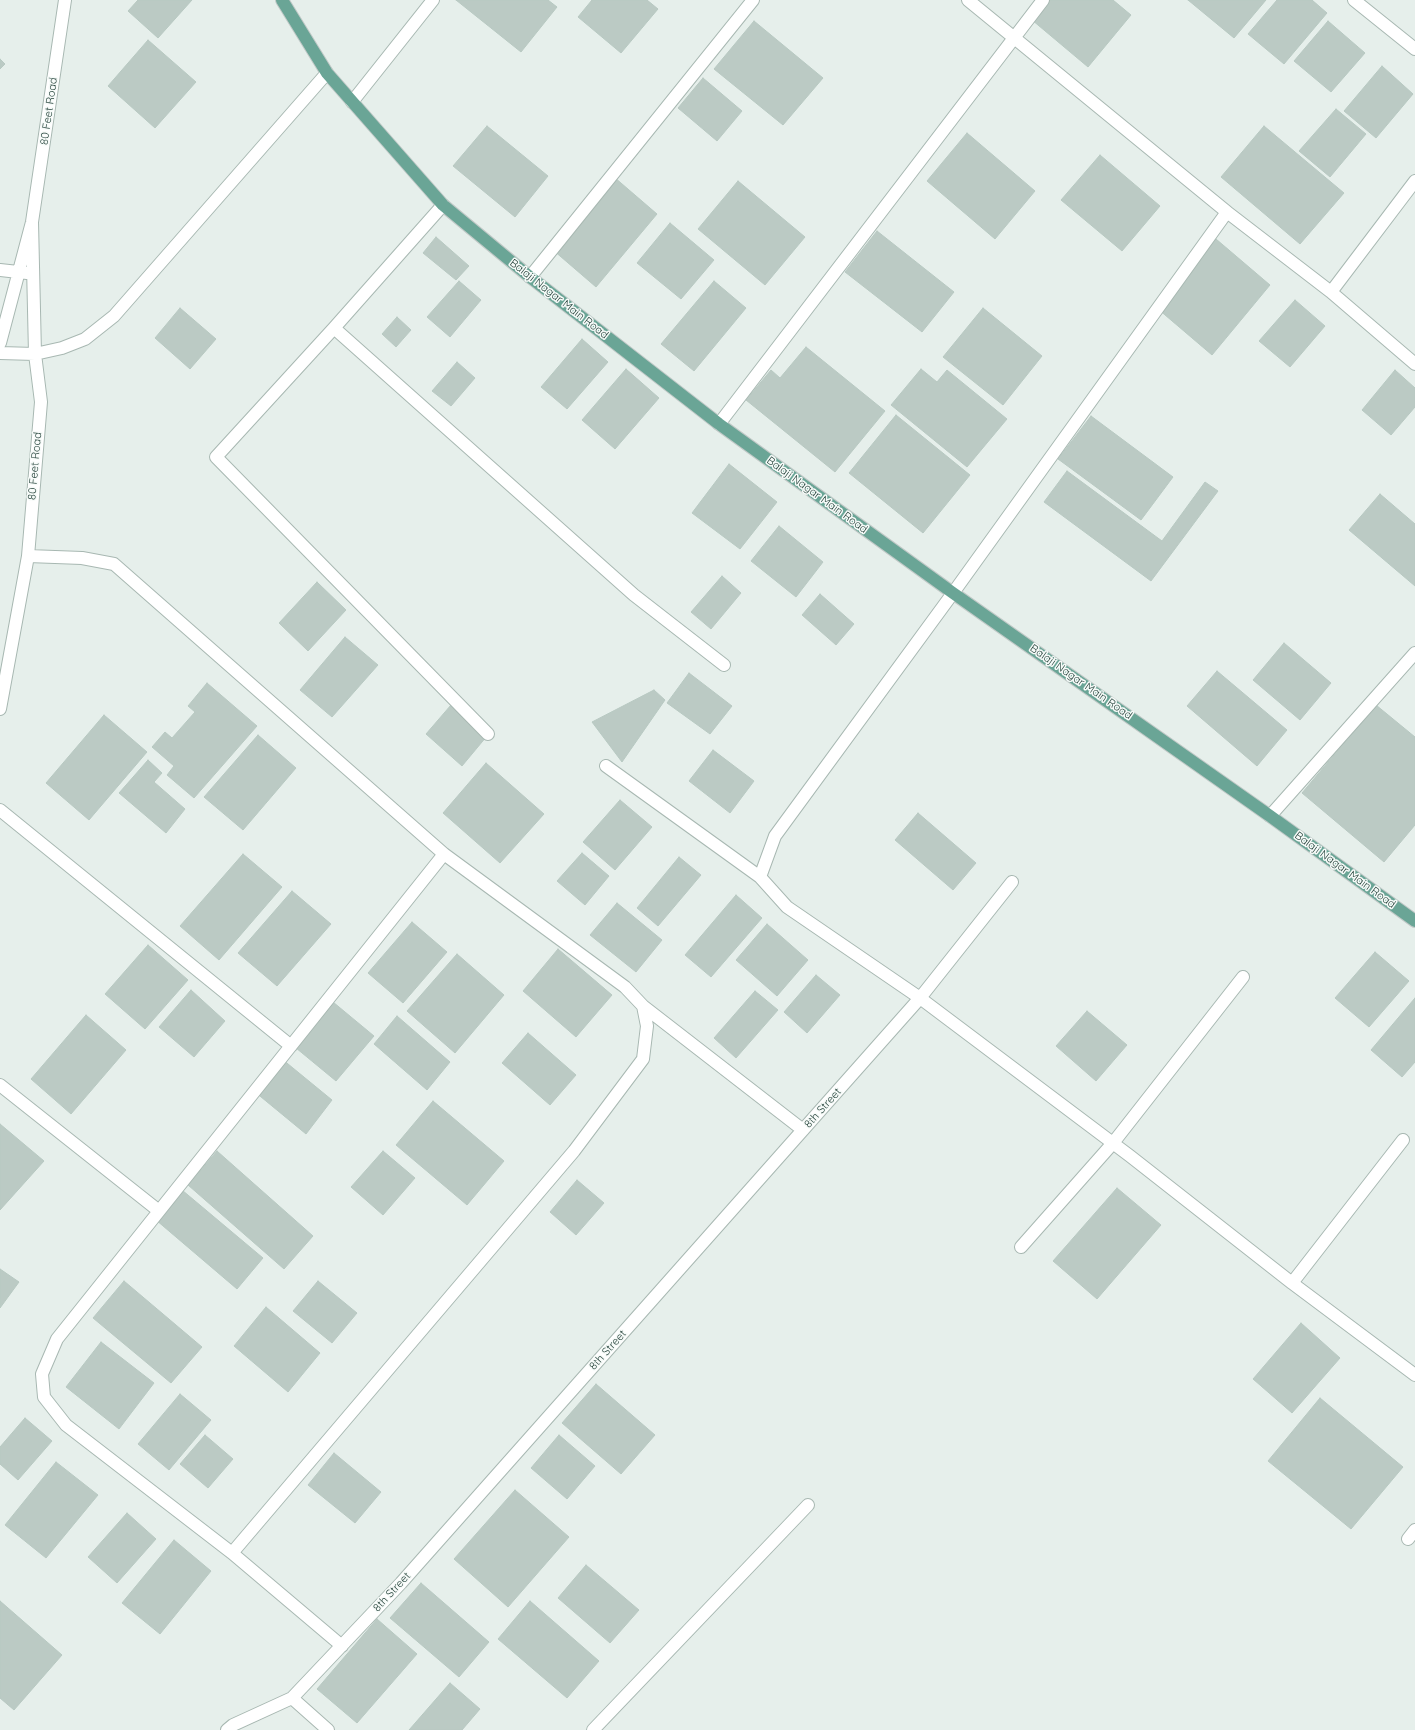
<!DOCTYPE html>
<style>
body{margin:0}
canvas{display:block;background:#e6efeb}
</style>
<canvas width="1415" height="1730"></canvas>
<script>
const ctx = document.querySelector('canvas').getContext('2d');
ctx.lineJoin = 'round';
function fillPath(path, color) {
  ctx.fillStyle = color;
  ctx.fill(path, 'evenodd');
}
function poly(rows) {
  const path = new Path2D();
  for (const r of rows) {
    path.moveTo(r[0], r[1]);
    for (let i = 2; i < r.length; i += 2) path.lineTo(r[i], r[i + 1]);
  }
  return path;
}
function strokePath(path, color, width, dash) {
  ctx.strokeStyle = color;
  ctx.lineWidth = width;
  ctx.lineCap = dash ? 'butt' : 'round';
  ctx.setLineDash(dash || []);
  ctx.stroke(path);
}
function label(font, color, halo, rows, align = 'center') {
  ctx.font = font + ' Quicksand,sans-serif';
  ctx.lineWidth = 3;
  ctx.setLineDash([]);
  ctx.textBaseline = 'middle';
  ctx.strokeStyle = halo;
  ctx.fillStyle = color;
  for (const [text, x, y, turn = 0] of rows) {
    ctx.save();
    ctx.translate(x, y);
    ctx.rotate((+turn || 0) * Math.PI / 180);
    ctx.textAlign = isNaN(turn) ? turn : align;
    if (halo) ctx.strokeText(text, 0, 0);
    ctx.fillText(text, 0, 0);
    ctx.restore();
  }
}
const building = poly([
 [138,0,192,0,158,38,128,11,138,0],
 [456,0,548,0,557,7,521,52,456,0],
 [592,0,647,0,658,9,621,53,578,17,592,0],
 [1050,0,1113,0,1131,15,1088,67,1032,20,1050,0],
 [1188,0,1266,0,1234,38,1188,0],
 [1277,0,1312,0,1327,13,1284,64,1248,34,1277,0],
 [754,21,823,78,783,125,714,69,754,21],
 [1328,21,1365,53,1331,92,1294,61,1328,21],
 [148,40,196,82,155,128,108,86,148,40],
 [0,59,5,64,0,69,0,59],
 [1382,66,1413,94,1376,138,1344,111,1382,66],
 [703,78,742,111,717,141,678,108,703,78],
 [1336,109,1366,134,1330,177,1299,151,1336,109],
 [487,126,548,176,515,217,453,166,487,126],
 [1264,126,1344,193,1300,244,1221,177,1264,126],
 [967,133,1035,191,995,239,927,181,967,133],
 [1100,155,1160,206,1122,251,1061,200,1100,155],
 [614,177,657,214,596,287,553,250,614,177],
 [738,181,805,237,765,285,698,229,738,181],
 [670,223,714,260,681,299,637,263,670,223],
 [877,231,954,292,922,332,845,272,877,231],
 [436,237,469,266,456,280,423,253,436,237],
 [1216,239,1270,285,1212,355,1158,309,1216,239],
 [459,281,481,300,450,337,427,317,459,281],
 [714,281,746,308,694,371,661,344,714,281],
 [1295,300,1325,326,1290,367,1259,341,1295,300],
 [180,308,216,339,190,369,155,338,180,308],
 [983,308,1042,356,1003,405,943,357,983,308],
 [397,317,411,330,396,347,382,334,397,317],
 [582,339,608,362,567,409,541,387,582,339],
 [806,347,885,411,835,472,746,400,771,370,780,378,806,347],
 [457,362,475,378,451,406,432,391,457,362],
 [626,369,659,398,615,449,582,420,626,369],
 [921,369,937,382,947,370,1007,419,967,467,891,405,921,369],
 [1395,370,1415,388,1415,407,1391,435,1362,410,1395,370],
 [896,415,970,475,923,533,849,473,896,415],
 [1091,416,1173,477,1141,520,1058,459,1091,416],
 [729,464,777,502,740,549,692,513,729,464],
 [1067,471,1162,541,1205,482,1218,491,1151,581,1044,502,1067,471],
 [1380,494,1415,524,1415,586,1349,530,1380,494],
 [779,526,823,562,796,597,751,561,779,526],
 [722,576,741,593,711,629,691,612,722,576],
 [317,582,346,610,308,651,279,623,317,582],
 [820,594,854,624,836,645,802,615,820,594],
 [345,637,378,665,332,717,300,690,345,637],
 [1284,643,1331,683,1300,720,1253,680,1284,643],
 [1217,671,1287,730,1257,766,1187,706,1217,671],
 [689,673,732,706,710,734,667,703,689,673],
 [207,683,257,726,194,798,167,775,174,766,152,747,165,732,172,738,195,712,188,706,207,683],
 [654,690,665,700,622,762,592,722,654,690],
 [451,705,487,736,462,766,426,734,451,705],
 [1376,705,1415,737,1415,825,1384,862,1302,793,1376,705],
 [104,715,147,752,89,820,46,783,104,715],
 [258,735,296,768,243,830,204,797,258,735],
 [713,750,754,781,730,813,689,781,713,750],
 [148,760,162,773,154,782,185,809,166,833,119,793,148,760],
 [486,763,544,814,500,863,443,813,486,763],
 [620,800,652,827,615,870,583,842,620,800],
 [918,813,976,863,953,890,895,840,918,813],
 [582,853,609,876,585,905,557,881,582,853],
 [243,854,282,887,219,960,180,926,243,854],
 [679,857,701,875,658,926,637,908,679,857],
 [292,891,331,924,277,986,238,953,292,891],
 [736,895,762,918,711,977,685,955,736,895],
 [617,903,662,940,636,972,590,935,617,903],
 [412,922,447,952,403,1003,368,973,412,922],
 [767,924,808,960,777,996,736,960,767,924],
 [148,945,188,980,145,1029,105,994,148,945],
 [558,949,612,995,576,1037,523,991,558,949],
 [1375,952,1409,981,1369,1027,1335,998,1375,952],
 [457,954,504,995,455,1053,407,1011,457,954],
 [816,975,840,995,807,1033,784,1012,816,975],
 [191,990,225,1021,194,1057,159,1027,191,990],
 [755,991,778,1010,736,1058,714,1038,755,991],
 [1415,998,1415,1062,1402,1077,1371,1050,1415,998],
 [333,1002,374,1036,336,1081,296,1048,333,1002],
 [1087,1011,1127,1045,1096,1081,1056,1046,1087,1011],
 [86,1015,126,1050,71,1114,31,1079,86,1015],
 [397,1016,450,1062,427,1090,374,1044,397,1016],
 [528,1033,576,1075,550,1105,502,1063,528,1033],
 [282,1059,332,1100,306,1134,255,1092,282,1059],
 [433,1101,504,1161,467,1205,396,1145,433,1101],
 [0,1124,44,1161,0,1210,0,1124],
 [217,1151,313,1236,284,1269,188,1185,217,1151],
 [383,1151,415,1178,383,1215,351,1187,383,1151],
 [577,1180,604,1203,576,1235,550,1212,577,1180],
 [1117,1188,1161,1225,1097,1299,1053,1261,1117,1188],
 [182,1190,263,1258,237,1289,156,1220,182,1190],
 [0,1269,19,1282,0,1308,0,1269],
 [124,1281,202,1347,171,1383,93,1318,124,1281],
 [318,1281,357,1313,332,1343,293,1311,318,1281],
 [266,1307,320,1353,288,1392,234,1346,266,1307],
 [1301,1323,1340,1358,1292,1413,1253,1379,1301,1323],
 [101,1342,154,1383,119,1429,66,1387,101,1342],
 [596,1384,655,1435,621,1474,562,1423,596,1384],
 [180,1394,211,1420,169,1470,138,1444,180,1394],
 [1320,1398,1403,1467,1351,1529,1268,1461,1320,1398],
 [25,1418,52,1441,18,1480,0,1464,0,1447,25,1418],
 [205,1435,233,1459,208,1488,180,1464,205,1435],
 [559,1435,595,1466,567,1499,531,1468,559,1435],
 [334,1453,381,1492,355,1523,308,1485,334,1453],
 [56,1462,98,1495,46,1558,5,1525,56,1462],
 [515,1490,569,1537,508,1607,454,1559,515,1490],
 [127,1513,156,1539,117,1583,88,1557,127,1513],
 [174,1540,211,1571,160,1634,122,1603,174,1540],
 [586,1565,639,1610,610,1643,558,1598,586,1565],
 [421,1583,489,1642,459,1677,390,1618,421,1583],
 [0,1601,62,1655,14,1710,0,1698,0,1601],
 [530,1601,599,1661,567,1698,498,1639,530,1601],
 [377,1619,417,1654,357,1723,317,1689,377,1619],
 [450,1683,480,1709,462,1730,409,1730,450,1683]
]);
const minor = poly([
 [968,0,1227,212],
 [1354,0,1415,49],
 [352,102,433,0],
 [443,205,334,328,216,457,488,734],
 [0,270,27,273],
 [530,277,753,0],
 [1331,292,1415,181],
 [334,328,634,595,724,665],
 [0,343,32,222,65,0],
 [0,353,35,354,62,348,85,339,114,316,327,73],
 [1415,364,1331,292,1227,212,953,593,775,836,760,877,787,907,920,998,1130,1156,1292,1283,1415,1375],
 [719,424,1043,0],
 [28,556,82,558,114,564,444,854,625,987,643,1006,647,1026,643,1059,574,1151,232,1553],
 [0,709,28,556,41,402,35,354,32,222],
 [606,766,760,877],
 [0,810,291,1046],
 [1270,816,1415,653],
 [643,1006,803,1130],
 [0,1085,159,1211],
 [1021,1247,1113,1143,1243,977],
 [1292,1283,1403,1140],
 [1408,1539,1415,1530],
 [342,1646,232,1553,66,1425,44,1397,42,1374,57,1339,444,854],
 [292,1698,401,1583,920,998,1012,882],
 [227,1730,233,1725,292,1698,328,1730],
 [593,1730,808,1505]
]);
const major = poly([
 [282,0,327,73,443,205,530,277,719,424,953,593,1270,816,1415,921]
]);
const streetNames = [
 ["80 Feet Road",49,111,-82],
 ["Balaji Nagar Main Road",559,299,38],
 ["80 Feet Road",35,466,-85],
 ["Balaji Nagar Main Road",817,495,36],
 ["Balaji Nagar Main Road",1081,682,35],
 ["Balaji Nagar Main Road",1345,870,36],
 ["8th Street",823,1108,-48],
 ["8th Street",608,1350,-48],
 ["8th Street",392,1592,-47]
];
fillPath(building, '#bbcac4');
strokePath(building, '#b8c9c2', 1);
strokePath(minor, '#a8b8b2', 14);
strokePath(major, '#c2cac8', 14);
strokePath(minor, '#fff', 12);
strokePath(major, '#6aa596', 12);
label('11px', '#24423a', '#f7fbf9', streetNames);
</script>
